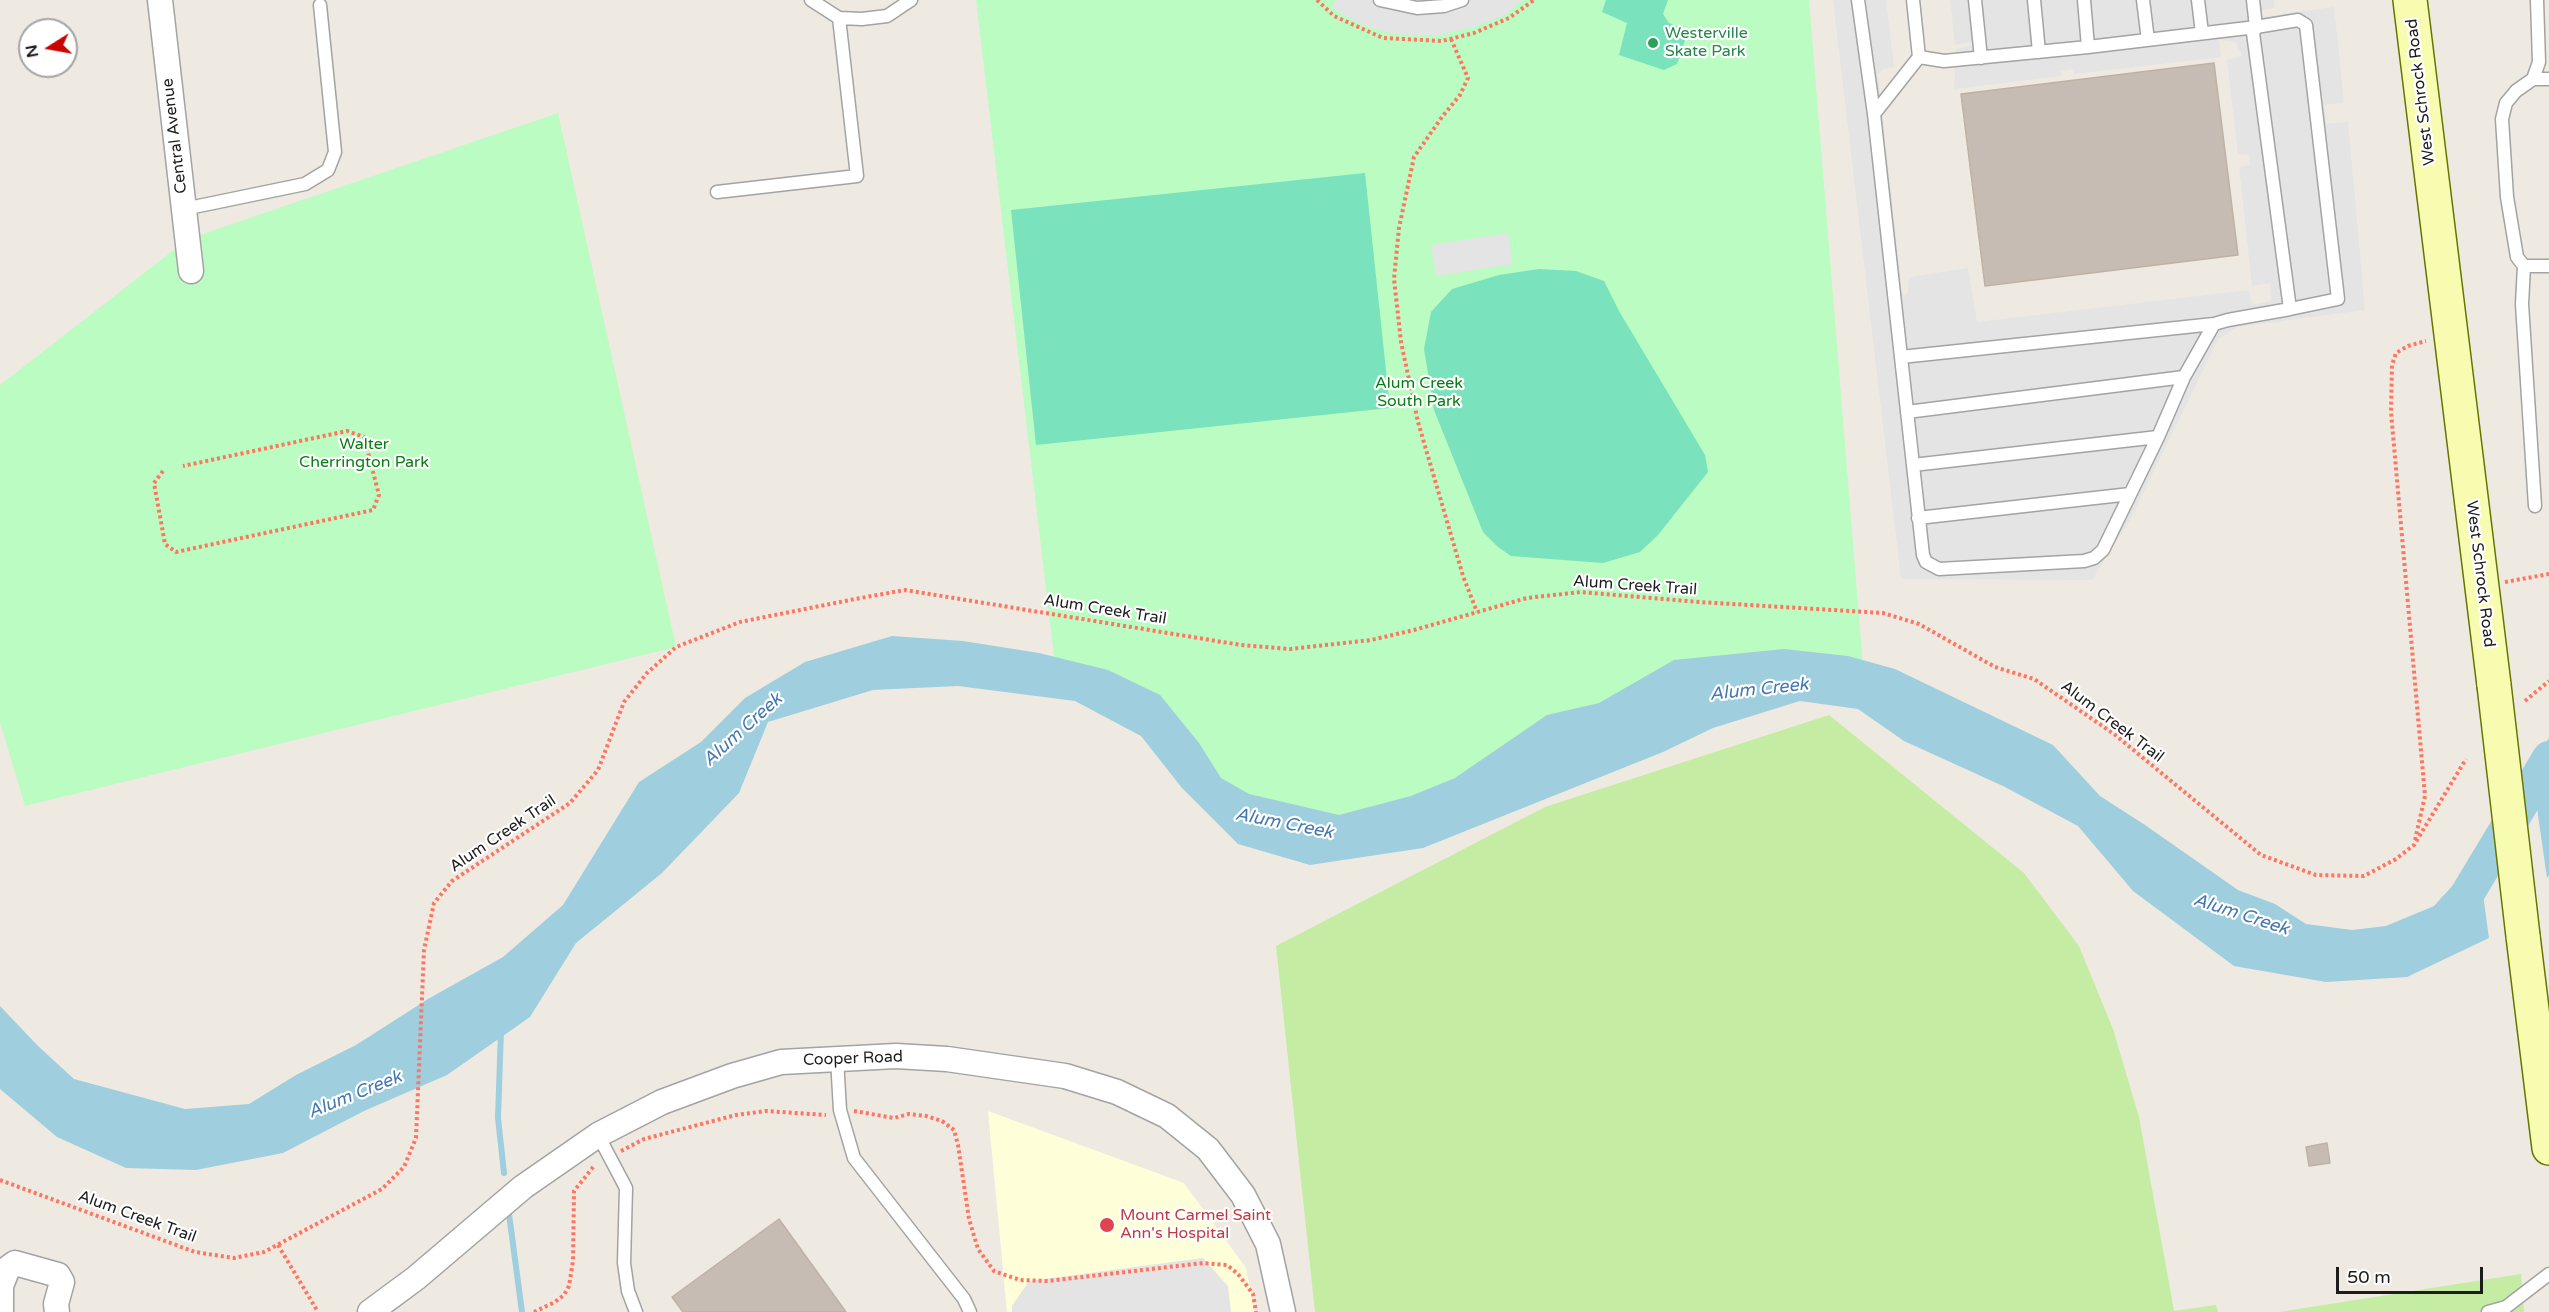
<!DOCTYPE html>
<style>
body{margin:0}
#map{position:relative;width:2549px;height:1312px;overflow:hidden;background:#eeeae1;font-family:"Varela Round",sans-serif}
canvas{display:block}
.north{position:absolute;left:18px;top:18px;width:60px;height:60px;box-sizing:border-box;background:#fff;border:2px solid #a4a4a4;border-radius:50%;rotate:259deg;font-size:16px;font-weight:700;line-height:24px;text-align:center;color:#1c1c1c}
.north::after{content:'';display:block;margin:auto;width:21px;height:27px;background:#c80500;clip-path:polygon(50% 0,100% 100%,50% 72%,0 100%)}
.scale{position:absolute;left:2336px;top:1267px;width:147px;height:27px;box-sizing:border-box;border:3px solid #1c1c1c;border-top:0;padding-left:8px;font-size:18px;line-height:21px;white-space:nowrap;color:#1c1c1c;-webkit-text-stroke:4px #fff;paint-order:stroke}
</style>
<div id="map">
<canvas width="2549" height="1312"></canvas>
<div class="north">N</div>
<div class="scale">50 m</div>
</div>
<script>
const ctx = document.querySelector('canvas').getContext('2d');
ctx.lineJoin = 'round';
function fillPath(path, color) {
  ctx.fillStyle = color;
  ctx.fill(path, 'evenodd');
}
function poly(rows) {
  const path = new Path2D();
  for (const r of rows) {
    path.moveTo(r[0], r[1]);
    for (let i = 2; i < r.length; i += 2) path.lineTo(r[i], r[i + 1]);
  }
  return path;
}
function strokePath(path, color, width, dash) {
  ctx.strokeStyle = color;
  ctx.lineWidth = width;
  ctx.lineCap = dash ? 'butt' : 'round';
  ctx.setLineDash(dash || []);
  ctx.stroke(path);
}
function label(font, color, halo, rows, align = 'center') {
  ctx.font = font + ' "Varela Round",sans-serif';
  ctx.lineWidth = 4.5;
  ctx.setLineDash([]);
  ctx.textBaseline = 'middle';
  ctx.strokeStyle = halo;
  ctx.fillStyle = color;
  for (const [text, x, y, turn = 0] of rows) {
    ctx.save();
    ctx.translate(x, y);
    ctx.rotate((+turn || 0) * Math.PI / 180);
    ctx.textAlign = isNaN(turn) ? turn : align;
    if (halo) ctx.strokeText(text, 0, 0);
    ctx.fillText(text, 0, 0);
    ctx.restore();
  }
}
const education = poly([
 [988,1111,1184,1183,1246,1268,1255,1312,1007,1312]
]);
const grass = poly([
 [1829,715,2024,873,2079,946,2113,1029,2139,1117,2174,1311,2216,1305,2218,1312,1315,1312,1276,946,1545,807],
 [2521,1274,2524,1312,2279,1312]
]);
const park = poly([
 [976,0,1809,0,1864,679,1335,837,1228,814,1144,717,1057,681],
 [558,113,676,647,25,806,0,722,0,385,188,239]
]);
const pitch = poly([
 [1606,0,1668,0,1663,14,1669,23,1688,31,1677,64,1664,70,1619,55,1627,23,1602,12],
 [1365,173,1390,408,1036,445,1011,210],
 [1539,269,1576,271,1604,281,1619,311,1705,455,1708,472,1658,535,1640,552,1603,563,1511,556,1498,547,1483,532,1434,410,1424,349,1431,312,1452,289,1499,275]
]);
const parking = poly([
 [1335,0,1523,0,1503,16,1473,27,1436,36,1393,34,1362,25,1332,8],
 [1833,0,1886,0,1894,67,1883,69,1878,74,1902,292,1904,295,1908,292,1909,277,1968,268,1977,322,2249,290,2252,305,2271,301,2270,283,2252,286,2239,167,2250,165,2249,154,2238,154,2227,60,2243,56,2235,42,2219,40,2221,57,2074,74,2073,69,2061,71,2061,76,1954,89,1956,49,1974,45,1972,42,1955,45,1950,0,2274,0,2274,8,2258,11,2261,17,2334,7,2344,103,2324,105,2327,124,2348,122,2365,310,2237,327,2218,339,2130,520,2092,580,1901,579],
 [1508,233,1513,264,1436,276,1431,245],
 [1203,1258,1228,1286,1231,1312,1012,1312,1012,1306,1029,1281]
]);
const water = poly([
 [892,636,963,641,1039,653,1108,670,1160,695,1199,743,1221,778,1249,794,1339,815,1411,796,1455,778,1547,715,1599,703,1674,660,1784,649,1848,656,1895,669,2053,745,2100,796,2145,825,2238,890,2275,904,2306,924,2352,930,2386,926,2434,906,2478,858,2489,938,2407,977,2326,982,2234,966,2133,891,2078,826,2003,786,1904,741,1858,709,1800,701,1713,728,1663,752,1423,848,1310,865,1238,844,1182,788,1141,736,1075,701,958,686,873,690,768,722,739,793,662,873,576,943,530,1017,447,1075,364,1111,283,1153,196,1170,126,1168,57,1137,0,1089,0,1006,38,1046,74,1079,185,1109,249,1104,296,1075,356,1045,428,999,503,957,563,905,639,782,701,742,745,698,805,662],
 [2549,738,2549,875,2547,878,2531,766]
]);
const stream = poly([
 [501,1030,498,1118,504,1173],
 [509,1214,522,1312]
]);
const river = poly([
 [2454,909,2460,906,2549,758]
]);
const building = poly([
 [2214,63,2238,255,1985,286,1961,94,2214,63],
 [2327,1143,2330,1163,2309,1166,2306,1147,2327,1143],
 [779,1219,846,1312,683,1312,672,1297,779,1219]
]);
const path = poly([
 [1317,0,1334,16,1383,38,1442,41,1474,33,1509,18,1534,0],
 [1451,39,1468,78,1460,95,1442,117,1414,157,1399,228,1394,279,1401,342,1418,422,1463,576,1477,612],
 [163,471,154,483,165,544,176,552,373,510,379,495,364,437,347,431,183,466],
 [2505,582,2549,574],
 [2525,701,2549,681],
 [2415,840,2425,796,2391,412,2392,365,2396,353,2408,346,2426,341],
 [854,1111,894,1118,909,1114,926,1116,942,1121,954,1130,958,1145,969,1219,978,1249,994,1271,1020,1280,1048,1281,1203,1263,1227,1265,1238,1274,1253,1294,1256,1312],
 [621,1151,644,1139,736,1115,766,1111,826,1115],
 [0,1180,195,1252,234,1258,264,1252,382,1189,404,1167,416,1138,424,950,434,903,452,881,570,803,598,770,624,702,647,673,676,647,740,622,855,599,905,590,1241,645,1290,649,1371,640,1414,630,1527,598,1581,592,1699,602,1883,613,1919,624,1995,667,2034,679,2114,734,2261,855,2316,875,2364,876,2396,859,2414,845,2466,759],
 [278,1245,318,1312],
 [534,1312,555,1302,564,1295,569,1286,573,1261,574,1191,594,1166]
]);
const lane = poly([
 [811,0,839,18,862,19,887,16,911,0],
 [1380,0,1417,8,1444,6,1462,0],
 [1858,0,1874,114],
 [1913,0,1919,57,1874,114,1923,555,1926,562,1939,569,2084,561,2094,558,2103,550,2158,437,2184,377,2214,324,2228,320,2290,309,2338,299,2306,25,2298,20,2256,27,2253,33,2290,309],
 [1975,0,1981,58],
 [2034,0,2039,52],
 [2084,0,2088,47],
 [2143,0,2148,40],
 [2198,0,2202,33],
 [2537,0,2539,62,2533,79,2516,91,2506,103,2502,119,2507,197,2517,257,2524,266,2549,266],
 [1919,57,1944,61,2088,47,2256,27,2253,0],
 [2533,79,2549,79],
 [717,192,857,176,839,18],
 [184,209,305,184,328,170,335,152,320,5],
 [2524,266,2522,304,2535,506],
 [1901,357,2214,324],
 [1907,412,2184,377],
 [1913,465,2158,437],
 [1918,518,2130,494],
 [837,1059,840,1110,854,1158,964,1299,970,1312],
 [598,1135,626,1188,624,1263,628,1291,636,1312],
 [2488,1312,2506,1307,2549,1274]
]);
const street = poly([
 [160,0,191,271],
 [1,1312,1,1286,8,1268,15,1263,58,1275,62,1282,56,1304,57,1312],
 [370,1312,416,1278,523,1187,598,1135,662,1102,732,1076,781,1062,896,1056,947,1059,1065,1076,1117,1092,1167,1116,1208,1149,1243,1195,1268,1244,1283,1312]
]);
const secondary = poly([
 [2410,0,2494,685],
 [2523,936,2549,1148]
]);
const secondaryBridge = poly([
 [2494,685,2523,936]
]);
const markers = [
 [1653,43,6,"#2e9e5b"],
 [1107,1225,8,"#e0444e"]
];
const leisureNames = [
 ["Westerville",1665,34],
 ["Skate Park",1665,52]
];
const streetNames = [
 ["West Schrock Road",2421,92,-97],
 ["Central Avenue",175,136,-97],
 ["West Schrock Road",2480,574,83],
 ["Alum Creek Trail",1635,586,4],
 ["Alum Creek Trail",1105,610,9],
 ["Alum Creek Trail",2112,722,37],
 ["Alum Creek Trail",503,834,-34],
 ["Cooper Road",853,1059,-2],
 ["Alum Creek Trail",137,1217,20]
];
const parkNames = [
 ["Alum Creek",1419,384],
 ["South Park",1419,402],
 ["Walter",364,445],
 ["Cherrington Park",364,463]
];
const healthNames = [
 ["Mount Carmel Saint",1120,1216],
 ["Ann's Hospital",1120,1234]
];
const waterNames = [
 ["Alum Creek",1759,690,-6],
 ["Alum Creek",743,730,-42],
 ["Alum Creek",1284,824,11],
 ["Alum Creek",2241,915,18],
 ["Alum Creek",355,1095,-22]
];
fillPath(education, '#feffd9');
fillPath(grass, '#c5eca3');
fillPath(park, '#bafcc1');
fillPath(pitch, '#7ae2bc');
fillPath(parking, '#e4e4e4');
fillPath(water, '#9fcede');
strokePath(stream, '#9fcede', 6);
strokePath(river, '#9fcede', 34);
fillPath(building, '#c6bcb4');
strokePath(building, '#c0b1a3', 1.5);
strokePath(lane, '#a3a3a3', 15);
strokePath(street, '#a3a3a3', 27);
strokePath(secondary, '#667600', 36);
strokePath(path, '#ff7561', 4, [3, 3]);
strokePath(lane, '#fff', 12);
strokePath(street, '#fff', 24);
strokePath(secondary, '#f7fcb1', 33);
strokePath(secondaryBridge, '#667600', 36, []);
strokePath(secondaryBridge, '#f7fcb1', 33);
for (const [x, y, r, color] of markers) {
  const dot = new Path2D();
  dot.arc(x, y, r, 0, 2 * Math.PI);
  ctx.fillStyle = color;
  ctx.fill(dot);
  strokePath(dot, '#fff', 2);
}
label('16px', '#27864d', '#fff', leisureNames, 'left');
label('16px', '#1c1c1c', '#fff', streetNames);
label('16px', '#067e13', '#fff', parkNames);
label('16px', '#be3a42', '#fff', healthNames, 'left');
label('italic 18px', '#4577b0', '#fff', waterNames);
</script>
